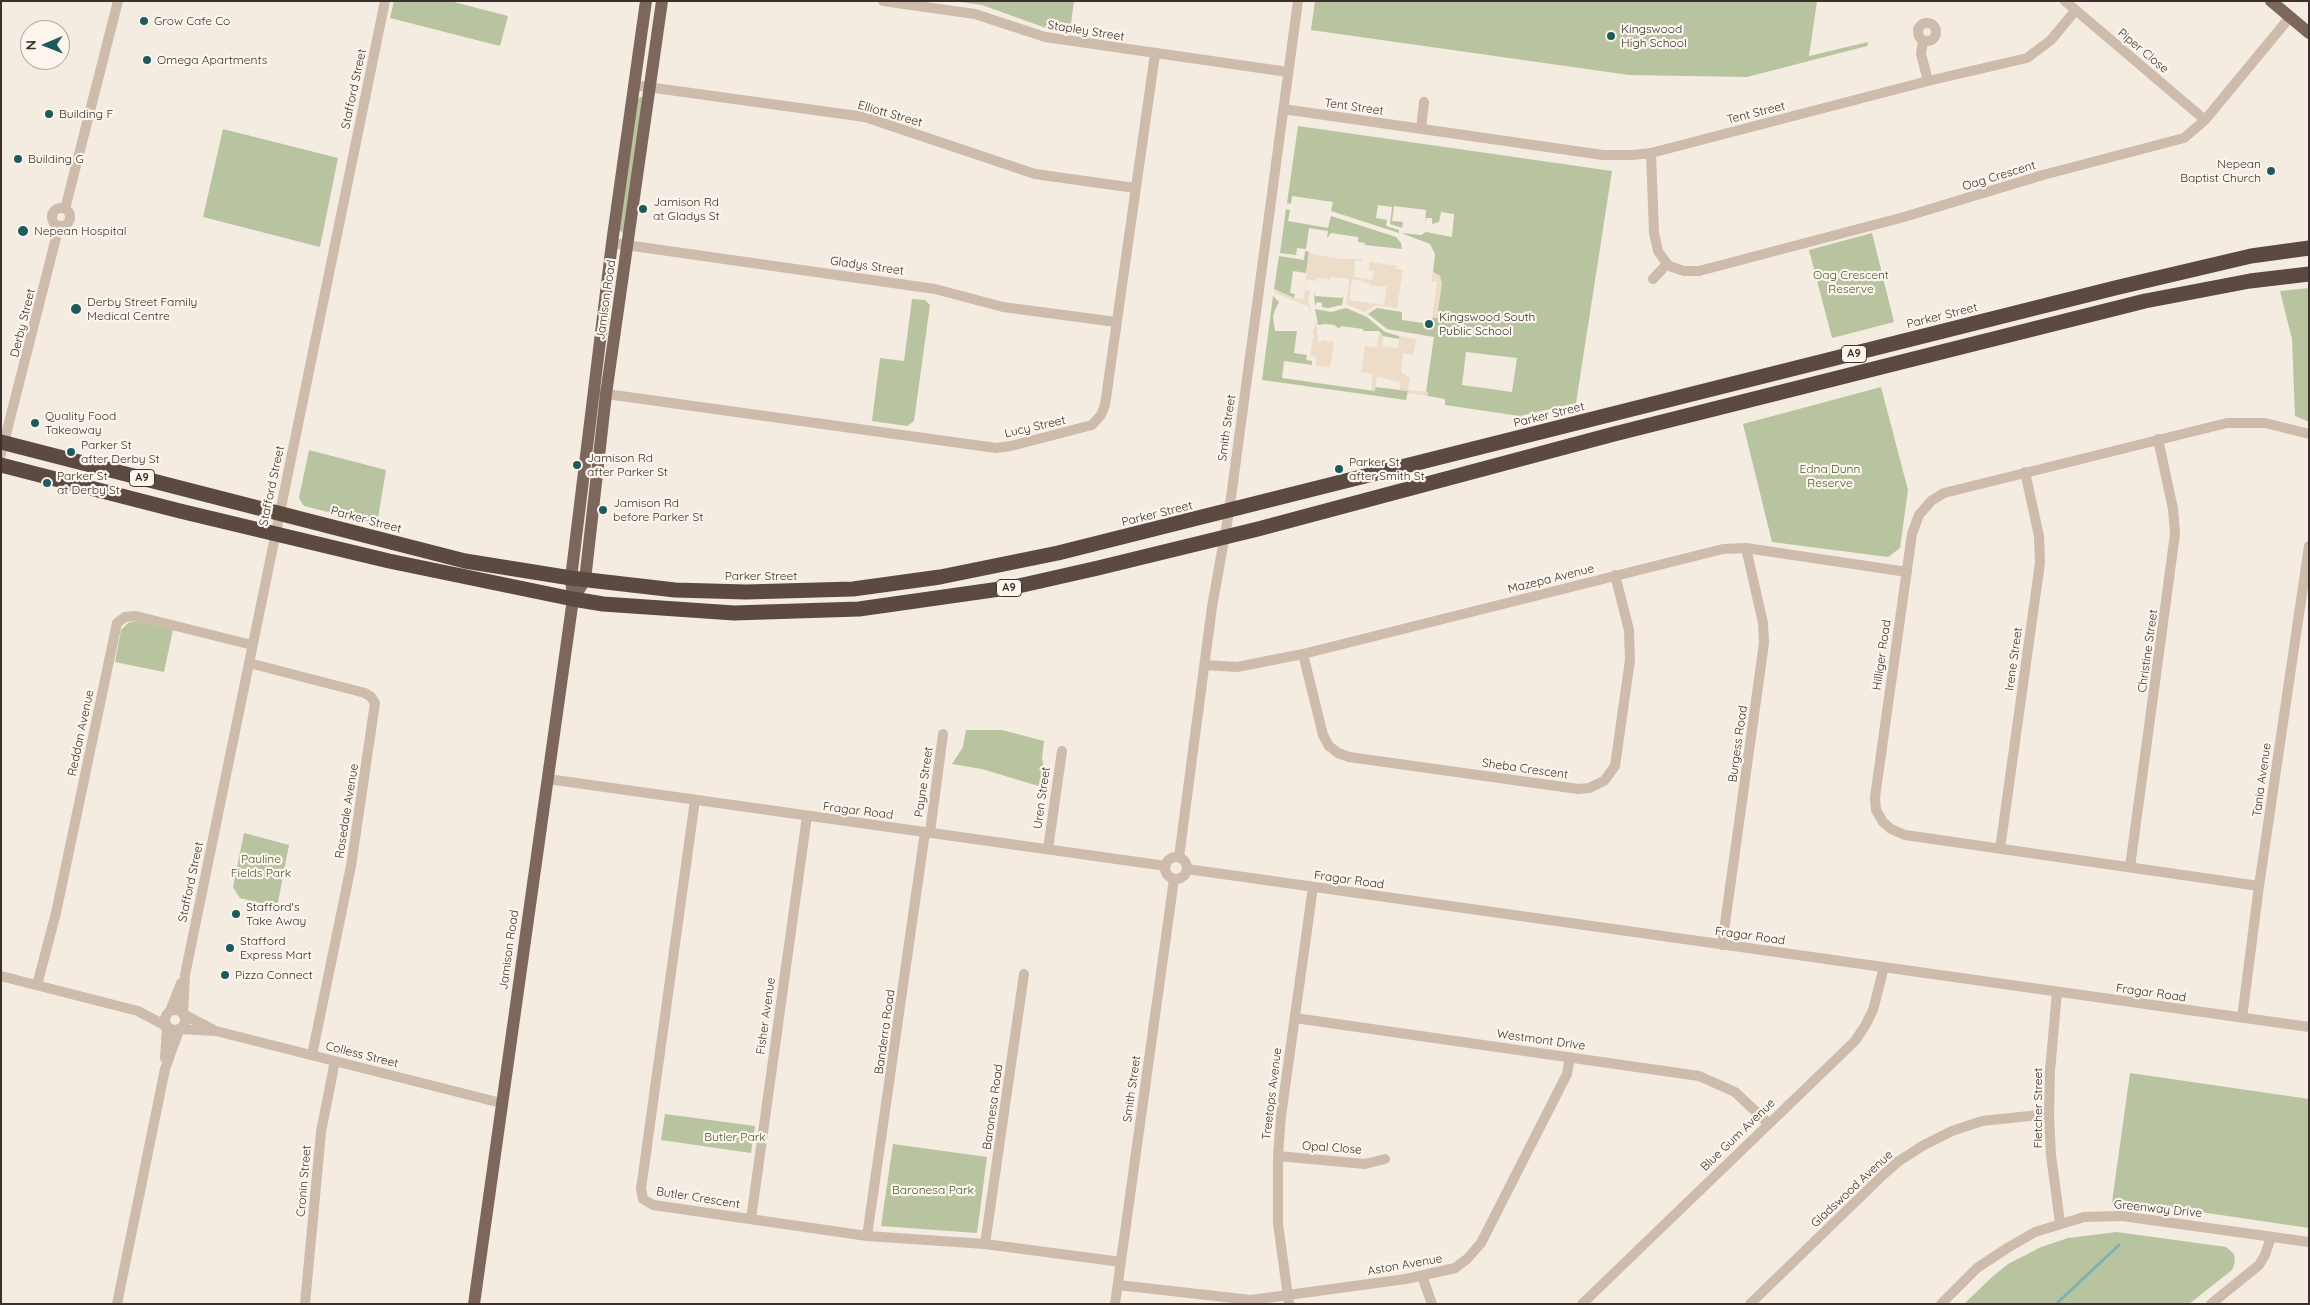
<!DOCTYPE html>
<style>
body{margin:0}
#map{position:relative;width:2310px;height:1305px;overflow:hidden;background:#f4ebe1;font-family:Quicksand,sans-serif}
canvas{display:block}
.frame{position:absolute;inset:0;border:2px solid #3b302b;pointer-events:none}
.north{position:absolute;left:20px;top:20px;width:50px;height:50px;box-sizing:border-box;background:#fbf5ee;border:1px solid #aea6a0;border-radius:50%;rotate:269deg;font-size:14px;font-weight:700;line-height:20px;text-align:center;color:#3b302b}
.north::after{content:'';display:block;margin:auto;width:18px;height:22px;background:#1f5a5e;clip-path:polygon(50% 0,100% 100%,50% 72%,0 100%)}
</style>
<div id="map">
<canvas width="2310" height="1305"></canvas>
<div class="frame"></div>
<div class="north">N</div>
</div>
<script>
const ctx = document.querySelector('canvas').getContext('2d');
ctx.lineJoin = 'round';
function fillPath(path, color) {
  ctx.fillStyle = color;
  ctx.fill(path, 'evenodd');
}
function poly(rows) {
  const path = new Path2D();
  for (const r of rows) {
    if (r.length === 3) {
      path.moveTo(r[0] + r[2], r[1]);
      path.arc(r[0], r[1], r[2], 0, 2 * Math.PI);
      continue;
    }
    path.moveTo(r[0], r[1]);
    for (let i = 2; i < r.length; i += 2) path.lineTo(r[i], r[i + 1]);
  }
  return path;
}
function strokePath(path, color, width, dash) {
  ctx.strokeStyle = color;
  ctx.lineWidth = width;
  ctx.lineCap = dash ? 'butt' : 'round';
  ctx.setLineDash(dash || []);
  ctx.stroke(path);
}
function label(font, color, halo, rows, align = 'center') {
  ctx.font = font + ' Quicksand,sans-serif';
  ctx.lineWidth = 4.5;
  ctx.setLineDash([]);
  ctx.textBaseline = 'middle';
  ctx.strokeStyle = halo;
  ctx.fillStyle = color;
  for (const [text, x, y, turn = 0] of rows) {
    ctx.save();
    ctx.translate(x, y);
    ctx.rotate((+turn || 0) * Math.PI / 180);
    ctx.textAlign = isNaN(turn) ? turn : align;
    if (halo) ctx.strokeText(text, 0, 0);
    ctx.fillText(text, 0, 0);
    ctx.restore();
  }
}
const green = poly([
 [394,1,450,1,508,16,500,46,390,18],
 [953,1,1074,1,1070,31,1046,28,982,5],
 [1315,1,1817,1,1809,56,1868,42,1867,46,1747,77,1629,75,1311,30],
 [640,97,644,98,624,233,621,232,619,228,637,100],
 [1298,126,1612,171,1576,403,1520,416,1445,405,1445,399,1428,396,1428,393,1426,392,1434,337,1387,329,1368,314,1377,308,1402,312,1402,320,1430,324,1432,318,1437,318,1440,276,1433,272,1435,254,1430,244,1401,233,1421,235,1426,232,1452,237,1454,214,1441,212,1439,222,1432,224,1432,218,1426,218,1425,225,1426,210,1394,206,1392,221,1403,222,1402,228,1390,224,1392,207,1378,205,1376,218,1387,220,1386,226,1399,230,1399,233,1331,211,1333,202,1292,196,1291,204,1287,203],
 [1466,352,1517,358,1512,392,1462,385],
 [223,129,338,158,320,247,203,217],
 [1286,209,1290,210,1288,221,1328,228,1331,216,1396,237,1401,243,1402,249,1365,245,1365,243,1358,242,1358,237,1331,233,1327,238,1328,231,1309,228,1306,249,1297,248,1296,255,1280,253],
 [1872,233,1894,322,1832,338,1809,250],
 [1305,251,1309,252,1306,273,1293,271,1290,293,1295,294,1294,298,1274,289,1279,256,1304,260],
 [1346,284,1342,305,1328,308,1322,307,1322,303,1317,302,1315,306,1314,291,1315,296,1343,298],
 [2309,288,2309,422,2295,416,2292,339,2280,291],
 [1273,296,1279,302,1275,310,1273,317,1275,331,1301,331,1297,331,1294,353,1307,355,1306,360,1312,361,1312,365,1284,361,1282,378,1374,391,1375,387,1408,391,1406,400,1262,380],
 [912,299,925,300,930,305,914,421,907,426,872,421,880,358,904,361],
 [1346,308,1367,317,1385,332,1399,336,1399,339,1383,336,1379,331,1363,331,1363,329,1341,326,1340,328,1336,327,1335,325,1325,324,1318,325,1315,309,1331,312],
 [1881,387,1908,490,1900,548,1888,557,1772,542,1743,424],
 [309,450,386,470,377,524,304,506,299,498],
 [136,621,173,630,164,672,115,662,121,630,128,623],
 [966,730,1002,730,1044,741,1042,758,1046,776,1045,788,982,769,952,764,963,747],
 [244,833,289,845,277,907,240,898,233,887],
 [2130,1073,2309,1099,2309,1228,2139,1203,2112,1202],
 [665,1114,755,1126,751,1153,661,1140],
 [893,1144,987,1157,977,1233,881,1226],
 [2117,1232,2226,1247,2234,1254,2235,1262,2232,1270,2189,1304,1964,1304,1992,1277,2008,1264,2041,1247,2068,1238]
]);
const plaza = poly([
 [1309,252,1311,254,1340,259,1362,259,1362,261,1355,260,1354,277,1372,280,1374,271,1369,270,1370,262,1397,266,1396,269,1403,270,1397,308,1376,305,1365,312,1346,304,1349,279,1330,277,1329,281,1328,279,1318,278,1316,281,1307,279,1305,290,1310,291,1308,298,1311,313,1311,315,1308,306,1274,292,1274,289,1294,298,1304,299],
 [1352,279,1361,280,1361,282,1370,283,1370,285,1387,287,1384,305,1349,300],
 [1433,272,1440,276,1442,284,1437,318,1432,318,1437,282,1431,281],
 [1316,318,1318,342,1321,342,1322,340,1334,342,1330,367,1316,366,1317,357,1310,356,1314,334,1312,333,1314,330],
 [1379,333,1383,336,1382,346,1398,348,1399,336,1416,339,1413,355,1403,353,1401,372,1410,378,1408,390,1428,392,1428,396,1407,393,1408,391,1400,390,1401,382,1377,377,1375,391,1371,390,1373,374,1361,372,1365,346,1377,348]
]);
const stream = poly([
 [2056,1304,2119,1245]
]);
const minor = poly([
 [883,1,975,14,1045,37,1288,72],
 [2065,1,2205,120],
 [1927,32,9],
 [1923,40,1921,54,1928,81],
 [633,85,865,117,1035,174,1135,188],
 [1283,109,1603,155,1632,155,1651,153,1928,81,2027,58,2051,40,2075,11],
 [1421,129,1424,102],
 [1651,153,1654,233,1658,251,1667,264,1672,267,1684,271,1699,271,1904,217,2043,175,2184,138,2205,120,2290,17],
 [61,217,9],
 [65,209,118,1],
 [612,243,935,289,1003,307,1116,322],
 [1653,279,1667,264],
 [599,393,996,448,1011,446,1092,425,1101,415,1105,405,1155,54],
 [1,454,59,226],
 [1303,654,1323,735,1329,746,1338,753,1349,757,1578,789,1589,788,1604,781,1615,766,1630,660,1629,630,1615,575],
 [249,663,365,693,371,697,375,703,351,866,312,1055],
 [1205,665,1237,667,1303,654,1723,549,1746,548,1907,572],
 [548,779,1166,866],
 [695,800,641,1189,643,1199,653,1205,867,1236,985,1244,1121,1262],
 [930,832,943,734],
 [1048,849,1062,751],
 [2000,849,2040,563,2039,536,2025,472],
 [1176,868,11],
 [1179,857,1212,607,1229,512,1298,1],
 [2130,867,2175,534,2173,509,2158,439],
 [1187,869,2309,1027],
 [2259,886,1905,835,1891,829,1883,822,1876,810,1875,797,1912,534,1919,515,1931,501,1944,493,2227,423,2265,423,2309,434],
 [1722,945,1764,643,1763,623,1746,548],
 [1,976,138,1011,166,1026],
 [37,985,56,913,117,623,125,617,136,616,252,645],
 [2057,992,2050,1071,2049,1114,2051,1155,2060,1223],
 [175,1020,10],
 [170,1011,181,983],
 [183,1013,185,975,385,1],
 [183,1014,212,1029],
 [1295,1018,1699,1076,1735,1092,1768,1123],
 [2242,1018,2259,886,2309,546],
 [179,1029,216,1031,501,1103],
 [165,1058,167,1026],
 [1278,1156,1365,1164,1385,1159],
 [751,1219,807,816],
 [867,1236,925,832],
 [985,1244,1024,974],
 [1422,1276,1432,1304],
 [1118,1285,1251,1300,1406,1279,1455,1268,1467,1259,1481,1243,1567,1074,1570,1057],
 [117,1304,165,1069,179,1030],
 [305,1304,321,1132,335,1061],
 [1115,1304,1174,879],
 [1289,1304,1278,1224,1278,1156,1281,1116,1313,887],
 [1582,1304,1855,1041,1865,1026,1873,1010,1884,967],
 [1750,1304,1883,1175,1899,1161,1924,1145,1952,1131,1982,1121,2049,1114],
 [1941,1304,1977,1268,2009,1247,2035,1232,2084,1217,2122,1216,2309,1242],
 [2211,1304,2259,1265,2265,1255,2271,1237]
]);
const major = poly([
 [2271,1,2309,33],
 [573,599,585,580,606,394,662,1],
 [474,1304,573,599,571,578,573,562,612,243,646,1]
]);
const highway = poly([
 [1,442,465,561,571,578,675,590,746,592,853,589,940,577,1058,553,2115,288,2251,256,2309,248],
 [1,465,180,511,389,561,573,599,603,604,734,613,859,609,1014,587,1098,568,1258,529,1614,434,2145,301,2250,281,2309,274]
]);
const markers = [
 [144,21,5,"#1f5a5e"],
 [1611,36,5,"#1f5a5e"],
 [147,60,5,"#1f5a5e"],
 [49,114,5,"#1f5a5e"],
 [18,159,5,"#1f5a5e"],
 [2271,171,5,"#1f5a5e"],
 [643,209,5,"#1f5a5e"],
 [23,231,6,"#1f5a5e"],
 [76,309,6,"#1f5a5e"],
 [1429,324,5,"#1f5a5e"],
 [35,423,5,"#1f5a5e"],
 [71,452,5,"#1f5a5e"],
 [577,465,5,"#1f5a5e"],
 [1339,469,5,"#1f5a5e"],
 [47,483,5,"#1f5a5e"],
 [603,510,5,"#1f5a5e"],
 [236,914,5,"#1f5a5e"],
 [230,948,5,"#1f5a5e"],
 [225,975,5,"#1f5a5e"]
];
const shields = [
 [1854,354,25],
 [142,478,25],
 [1009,588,25]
];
const shieldNames = [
 ["A9",1854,354],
 ["A9",142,478],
 ["A9",1009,588]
];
const poiNames = [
 ["Grow Cafe Co",154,21],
 ["Kingswood",1621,29],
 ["High School",1621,43],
 ["Omega Apartments",157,60],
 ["Building F",59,114],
 ["Building G",28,159],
 ["Nepean",2261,164,"right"],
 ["Baptist Church",2261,178,"right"],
 ["Jamison Rd",653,202],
 ["at Gladys St",653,216],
 ["Nepean Hospital",34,231],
 ["Derby Street Family",87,302],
 ["Medical Centre",87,316],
 ["Kingswood South",1439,317],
 ["Public School",1439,331],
 ["Quality Food",45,416],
 ["Takeaway",45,430],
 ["Parker St",81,445],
 ["after Derby St",81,459],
 ["Jamison Rd",587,458],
 ["after Parker St",587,472],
 ["Parker St",1349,462],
 ["after Smith St",1349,476],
 ["Parker St",57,476],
 ["at Derby St",57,490],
 ["Jamison Rd",613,503],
 ["before Parker St",613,517],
 ["Stafford's",246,907],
 ["Take Away",246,921],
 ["Stafford",240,941],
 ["Express Mart",240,955],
 ["Pizza Connect",235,975]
];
const streetNames = [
 ["Stapley Street",1086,31,9],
 ["Piper Close",2143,51,40],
 ["Stafford Street",354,89,-78],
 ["Tent Street",1354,107,8],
 ["Tent Street",1756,113,-14],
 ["Elliott Street",890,114,16],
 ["Oag Crescent",1999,176,-17],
 ["Gladys Street",867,266,8],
 ["Jamison Road",606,300,-82],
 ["Parker Street",1942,316,-14],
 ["Derby Street",23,323,-76],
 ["Parker Street",1549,415,-14],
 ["Lucy Street",1035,427,-13],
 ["Smith Street",1227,428,-82],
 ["Stafford Street",272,486,-78],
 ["Parker Street",1157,514,-14],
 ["Parker Street",366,520,15],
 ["Parker Street",761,576],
 ["Mazepa Avenue",1551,579,-14],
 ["Christine Street",2148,651,-82],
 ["Hilliger Road",1882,655,-82],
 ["Irene Street",2014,659,-82],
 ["Reddan Avenue",81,733,-78],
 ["Burgess Road",1738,744,-82],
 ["Sheba Crescent",1525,769,8],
 ["Tania Avenue",2262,780,-82],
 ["Payne Street",924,782,-82],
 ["Uren Street",1042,798,-82],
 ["Rosedale Avenue",347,811,-81],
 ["Fragar Road",858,811,7],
 ["Fragar Road",1349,880,8],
 ["Stafford Street",191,882,-78],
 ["Fragar Road",1750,936,8],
 ["Jamison Road",509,950,-82],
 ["Fragar Road",2151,993,8],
 ["Fisher Avenue",766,1016,-82],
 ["Banderra Road",885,1032,-82],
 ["Westmont Drive",1541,1040,8],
 ["Colless Street",362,1055,14],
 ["Smith Street",1132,1089,-82],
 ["Treetops Avenue",1272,1094,-83],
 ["Baronesa Road",993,1107,-82],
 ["Fletcher Street",2038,1108,-90],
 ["Blue Gum Avenue",1738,1135,-44],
 ["Opal Close",1332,1148,4],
 ["Cronin Street",304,1181,-85],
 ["Gladswood Avenue",1852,1189,-43],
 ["Butler Crescent",698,1198,9],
 ["Greenway Drive",2158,1209,6],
 ["Aston Avenue",1405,1265,-10]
];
const parkNames = [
 ["Oag Crescent",1851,275],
 ["Reserve",1851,289],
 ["Edna Dunn",1830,469],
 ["Reserve",1830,483],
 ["Pauline",261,859],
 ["Fields Park",261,873],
 ["Butler Park",735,1137],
 ["Baronesa Park",933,1190]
];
fillPath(green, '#b8c4a0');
fillPath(plaza, '#ecdcc8');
strokePath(stream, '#7fb0b2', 3);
strokePath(minor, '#cdbbac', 10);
strokePath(major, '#7d675c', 12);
strokePath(highway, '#5c4a42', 15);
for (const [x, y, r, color] of markers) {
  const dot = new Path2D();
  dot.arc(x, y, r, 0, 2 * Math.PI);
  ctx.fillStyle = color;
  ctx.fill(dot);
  strokePath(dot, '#fbf5ee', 2);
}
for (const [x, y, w] of shields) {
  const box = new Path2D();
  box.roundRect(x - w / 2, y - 8.5, w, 17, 4);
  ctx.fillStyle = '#fbf5ee';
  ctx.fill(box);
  strokePath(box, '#3b302b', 1);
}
label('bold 11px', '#3b302b', null, shieldNames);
label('12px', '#3b302b', '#fbf5ee', poiNames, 'left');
label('12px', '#3b302b', '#fbf5ee', streetNames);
label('12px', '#4a5a2e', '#fbf5ee', parkNames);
</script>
